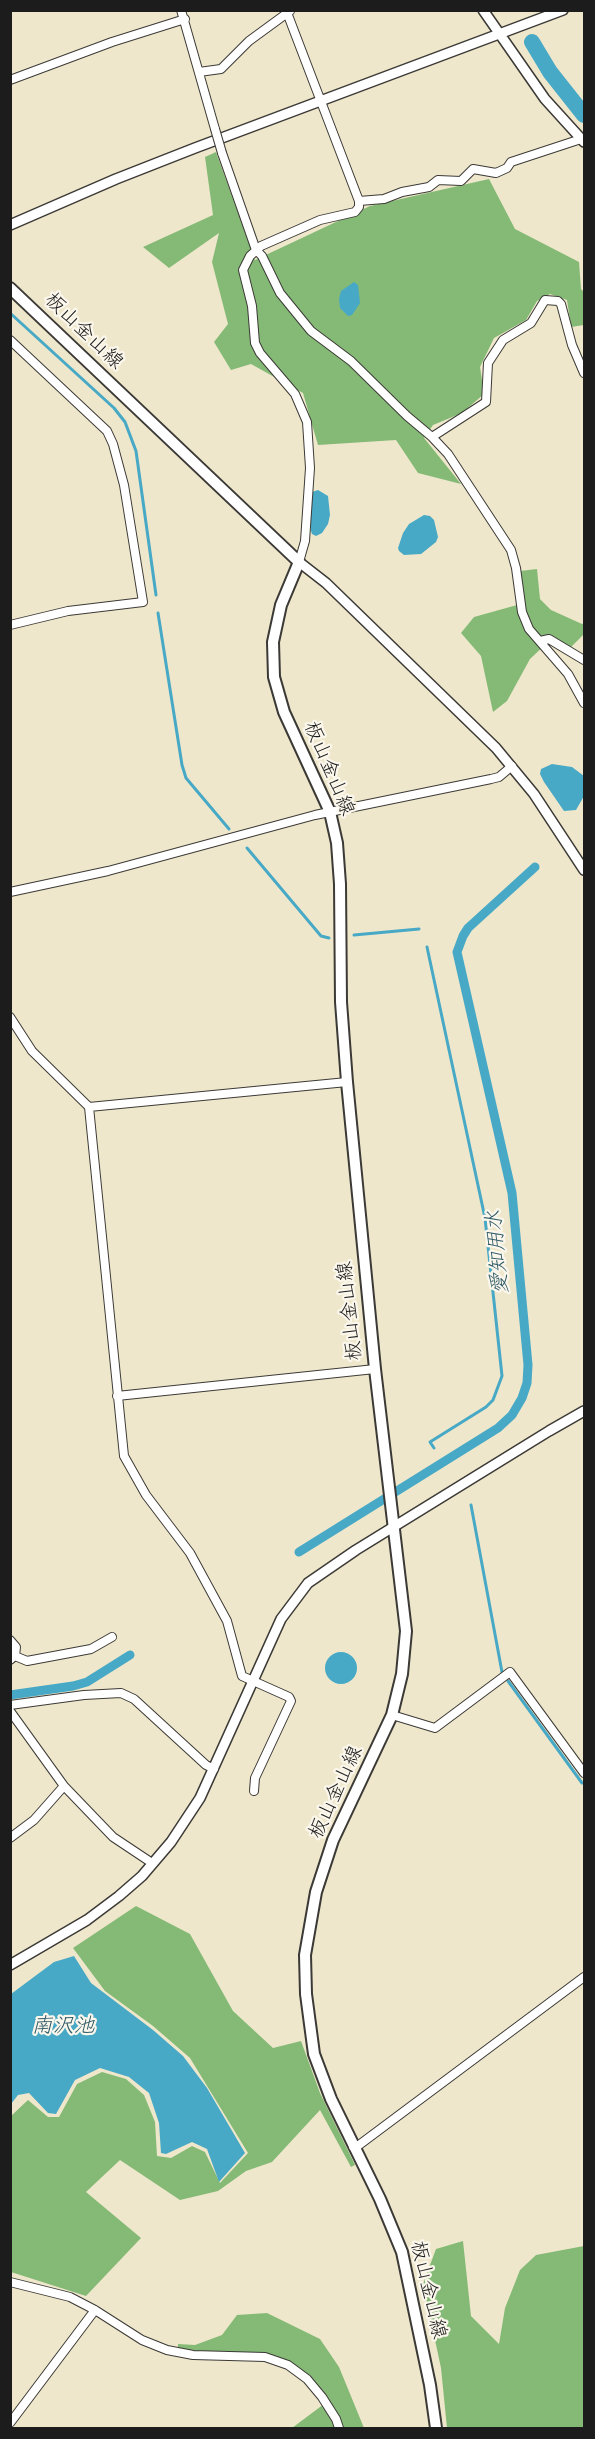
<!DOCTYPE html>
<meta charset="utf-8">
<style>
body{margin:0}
#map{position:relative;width:595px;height:2439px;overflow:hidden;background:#efe7cb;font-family:Mynerve,sans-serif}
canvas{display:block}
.frame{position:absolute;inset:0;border:12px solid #1c1c1c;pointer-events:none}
</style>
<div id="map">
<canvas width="595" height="2439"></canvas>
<div class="frame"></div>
</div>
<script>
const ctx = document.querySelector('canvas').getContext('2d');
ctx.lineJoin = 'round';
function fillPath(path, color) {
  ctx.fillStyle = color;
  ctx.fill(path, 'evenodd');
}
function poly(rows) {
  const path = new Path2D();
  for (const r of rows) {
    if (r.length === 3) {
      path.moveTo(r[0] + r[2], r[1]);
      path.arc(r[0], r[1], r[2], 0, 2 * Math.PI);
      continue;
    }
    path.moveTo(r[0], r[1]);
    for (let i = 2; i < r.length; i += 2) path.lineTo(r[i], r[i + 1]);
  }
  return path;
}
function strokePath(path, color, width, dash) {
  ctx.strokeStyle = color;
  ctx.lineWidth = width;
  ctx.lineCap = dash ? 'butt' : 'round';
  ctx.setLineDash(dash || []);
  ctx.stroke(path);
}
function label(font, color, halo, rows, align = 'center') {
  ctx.font = font + ' Mynerve,"Klee One",sans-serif';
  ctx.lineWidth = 4.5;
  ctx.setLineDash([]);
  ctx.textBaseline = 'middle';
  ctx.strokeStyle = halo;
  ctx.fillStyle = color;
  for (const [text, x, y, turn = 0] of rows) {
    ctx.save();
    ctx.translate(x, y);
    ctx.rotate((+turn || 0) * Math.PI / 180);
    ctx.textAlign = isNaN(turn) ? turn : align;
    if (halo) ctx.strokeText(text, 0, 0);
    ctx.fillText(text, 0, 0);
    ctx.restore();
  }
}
const forest = poly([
 [216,152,255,260,370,206,489,179,515,229,579,262,581,289,584,292,584,325,571,327,567,300,550,294,537,301,526,320,494,338,480,367,484,394,462,413,433,425,424,438,461,484,418,473,396,440,318,445,303,393,251,364,231,370,214,342,228,324,212,262,219,233,169,268,143,247,213,215,205,157],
 [537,569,540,599,551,610,582,624,584,623,584,634,571,647,547,643,530,659,507,701,493,712,481,656,461,633,474,617,517,605,524,592,520,571],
 [136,1906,190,1934,233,2011,273,2048,301,2041,320,2093,355,2165,351,2167,320,2110,272,2162,246,2171,218,2191,180,2200,120,2160,86,2192,141,2238,86,2296,11,2272,11,2116,28,2100,48,2117,59,2117,77,2084,102,2072,126,2079,144,2095,155,2122,157,2156,171,2158,192,2146,205,2152,220,2183,248,2153,190,2058,153,2026,105,1991,73,1948],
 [463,2241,471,2316,499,2344,505,2308,520,2270,536,2255,584,2246,584,2428,447,2428,441,2368,423,2284,436,2249],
 [267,2313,320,2339,339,2367,364,2428,292,2428,328,2401,293,2365,278,2357,260,2354,199,2353,178,2349,178,2344,195,2345,222,2335,237,2315]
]);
const water = poly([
 [354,282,358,285,360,303,352,315,348,316,340,308,339,299,341,291],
 [318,490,328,496,330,515,328,524,322,533,316,536,312,534,311,531,311,505,312,492],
 [424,515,430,516,434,520,438,537,436,542,421,554,404,555,399,551,398,548,403,533,409,524],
 [552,764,572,767,584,776,584,796,576,810,564,811,544,782,540,774,541,769],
 [341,1668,16],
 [74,1956,91,1983,153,2030,183,2056,207,2088,245,2153,219,2182,207,2149,192,2142,166,2154,161,2153,159,2123,149,2093,129,2077,100,2068,75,2080,56,2114,48,2113,29,2093,18,2095,11,2104,11,1994,54,1962]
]);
const stream = poly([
 [10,313,114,408,125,422,136,451,156,595],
 [158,613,182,765,186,778,229,829],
 [247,848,321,936,329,938],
 [354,935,419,929],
 [427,947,485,1218,502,1376,493,1400,486,1407,430,1442,434,1448],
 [471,1505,502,1672],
 [508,1681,582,1783]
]);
const canal = poly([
 [299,1552,498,1428,512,1415,522,1398,527,1383,528,1365,512,1193,457,952,463,936,468,928,535,867],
 [10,1695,73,1686,87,1682,130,1655]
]);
const river = poly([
 [532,42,550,72,584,115]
]);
const minor = poly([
 [181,10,215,129],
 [286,10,359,201,359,207,355,212,320,220,261,246,250,256,243,270,252,306,255,343,260,353,295,394,307,422,310,468,305,541,299,562],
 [199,72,221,69,249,41,290,11],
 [10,80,112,42,185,19],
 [222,153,256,250,262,256,280,293,311,331,351,361,407,416,432,437,448,454,511,550,516,568,522,612,529,629,568,674,584,703],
 [359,201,384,199,402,192,429,187,438,180,461,181,473,169,496,173,507,168,511,162,581,139],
 [10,340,107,431,113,444,124,485,143,602,68,611,10,625],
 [432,437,486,402,488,363,503,340,531,323,545,300,558,301,561,304,572,345,584,373],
 [540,641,549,639,584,660],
 [10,892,108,871,315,815,491,779,499,777,512,766],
 [10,1017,32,1051,89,1107,124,1456,146,1495,190,1553,227,1621,242,1676,289,1697,291,1701,255,1778,254,1791],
 [89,1107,347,1082],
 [117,1396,375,1369],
 [10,1640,16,1647,15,1656,10,1660],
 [15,1656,27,1661,91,1649,112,1637],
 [10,1705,84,1695,121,1693,134,1699,206,1765,214,1769],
 [10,1711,64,1786,113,1837,152,1863],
 [392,1715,435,1728,510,1672,584,1773],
 [10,1838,34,1820,64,1786],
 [353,2147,359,2145,584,1977],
 [10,2282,70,2297,95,2310,142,2340,167,2350,193,2355,265,2357,288,2365,307,2379,322,2397,336,2419,339,2428],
 [10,2423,95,2310]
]);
const tertiary = poly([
 [483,10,545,99,584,142],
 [10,225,116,179,195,148,563,10],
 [299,562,326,583,496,748,534,794,584,870],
 [10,1965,87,1920,119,1896,142,1876,171,1842,200,1798,281,1619,308,1583,356,1550,549,1431,584,1411]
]);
const secondary = poly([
 [10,288,299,562,281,605,273,642,274,677,284,712,330,812,337,843,340,884,341,1002,347,1082,375,1369,406,1631,402,1674,392,1715,333,1840,316,1892,305,1955,306,1994,314,2054,331,2099,380,2199,402,2252,430,2385,436,2428]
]);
const minorBridge = poly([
 [215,129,222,153]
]);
const streetNames = [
 ["板山金山線",83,332,44],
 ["板山金山線",328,769,67],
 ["板山金山線",351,1311,-96],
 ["板山金山線",337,1793,-65],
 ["板山金山線",427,2290,77]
];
const waterNames = [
 ["愛知用水",499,1252,-95],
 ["南沢池",63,2028]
];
fillPath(forest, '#84ba76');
fillPath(water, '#47a9c6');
strokePath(stream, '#47a9c6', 3);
strokePath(canal, '#47a9c6', 9);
strokePath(river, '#47a9c6', 16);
strokePath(minor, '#3c3a36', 10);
strokePath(tertiary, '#3c3a36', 12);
strokePath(secondary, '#3c3a36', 14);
strokePath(minor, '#fff', 8);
strokePath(tertiary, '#fff', 9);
strokePath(secondary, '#fff', 10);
strokePath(minorBridge, '#3c3a36', 10, []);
strokePath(minorBridge, '#fff', 8);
label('20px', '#1c1c1c', '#fbf7ec', streetNames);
label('italic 21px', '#2f5b68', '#fbf7ec', waterNames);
</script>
